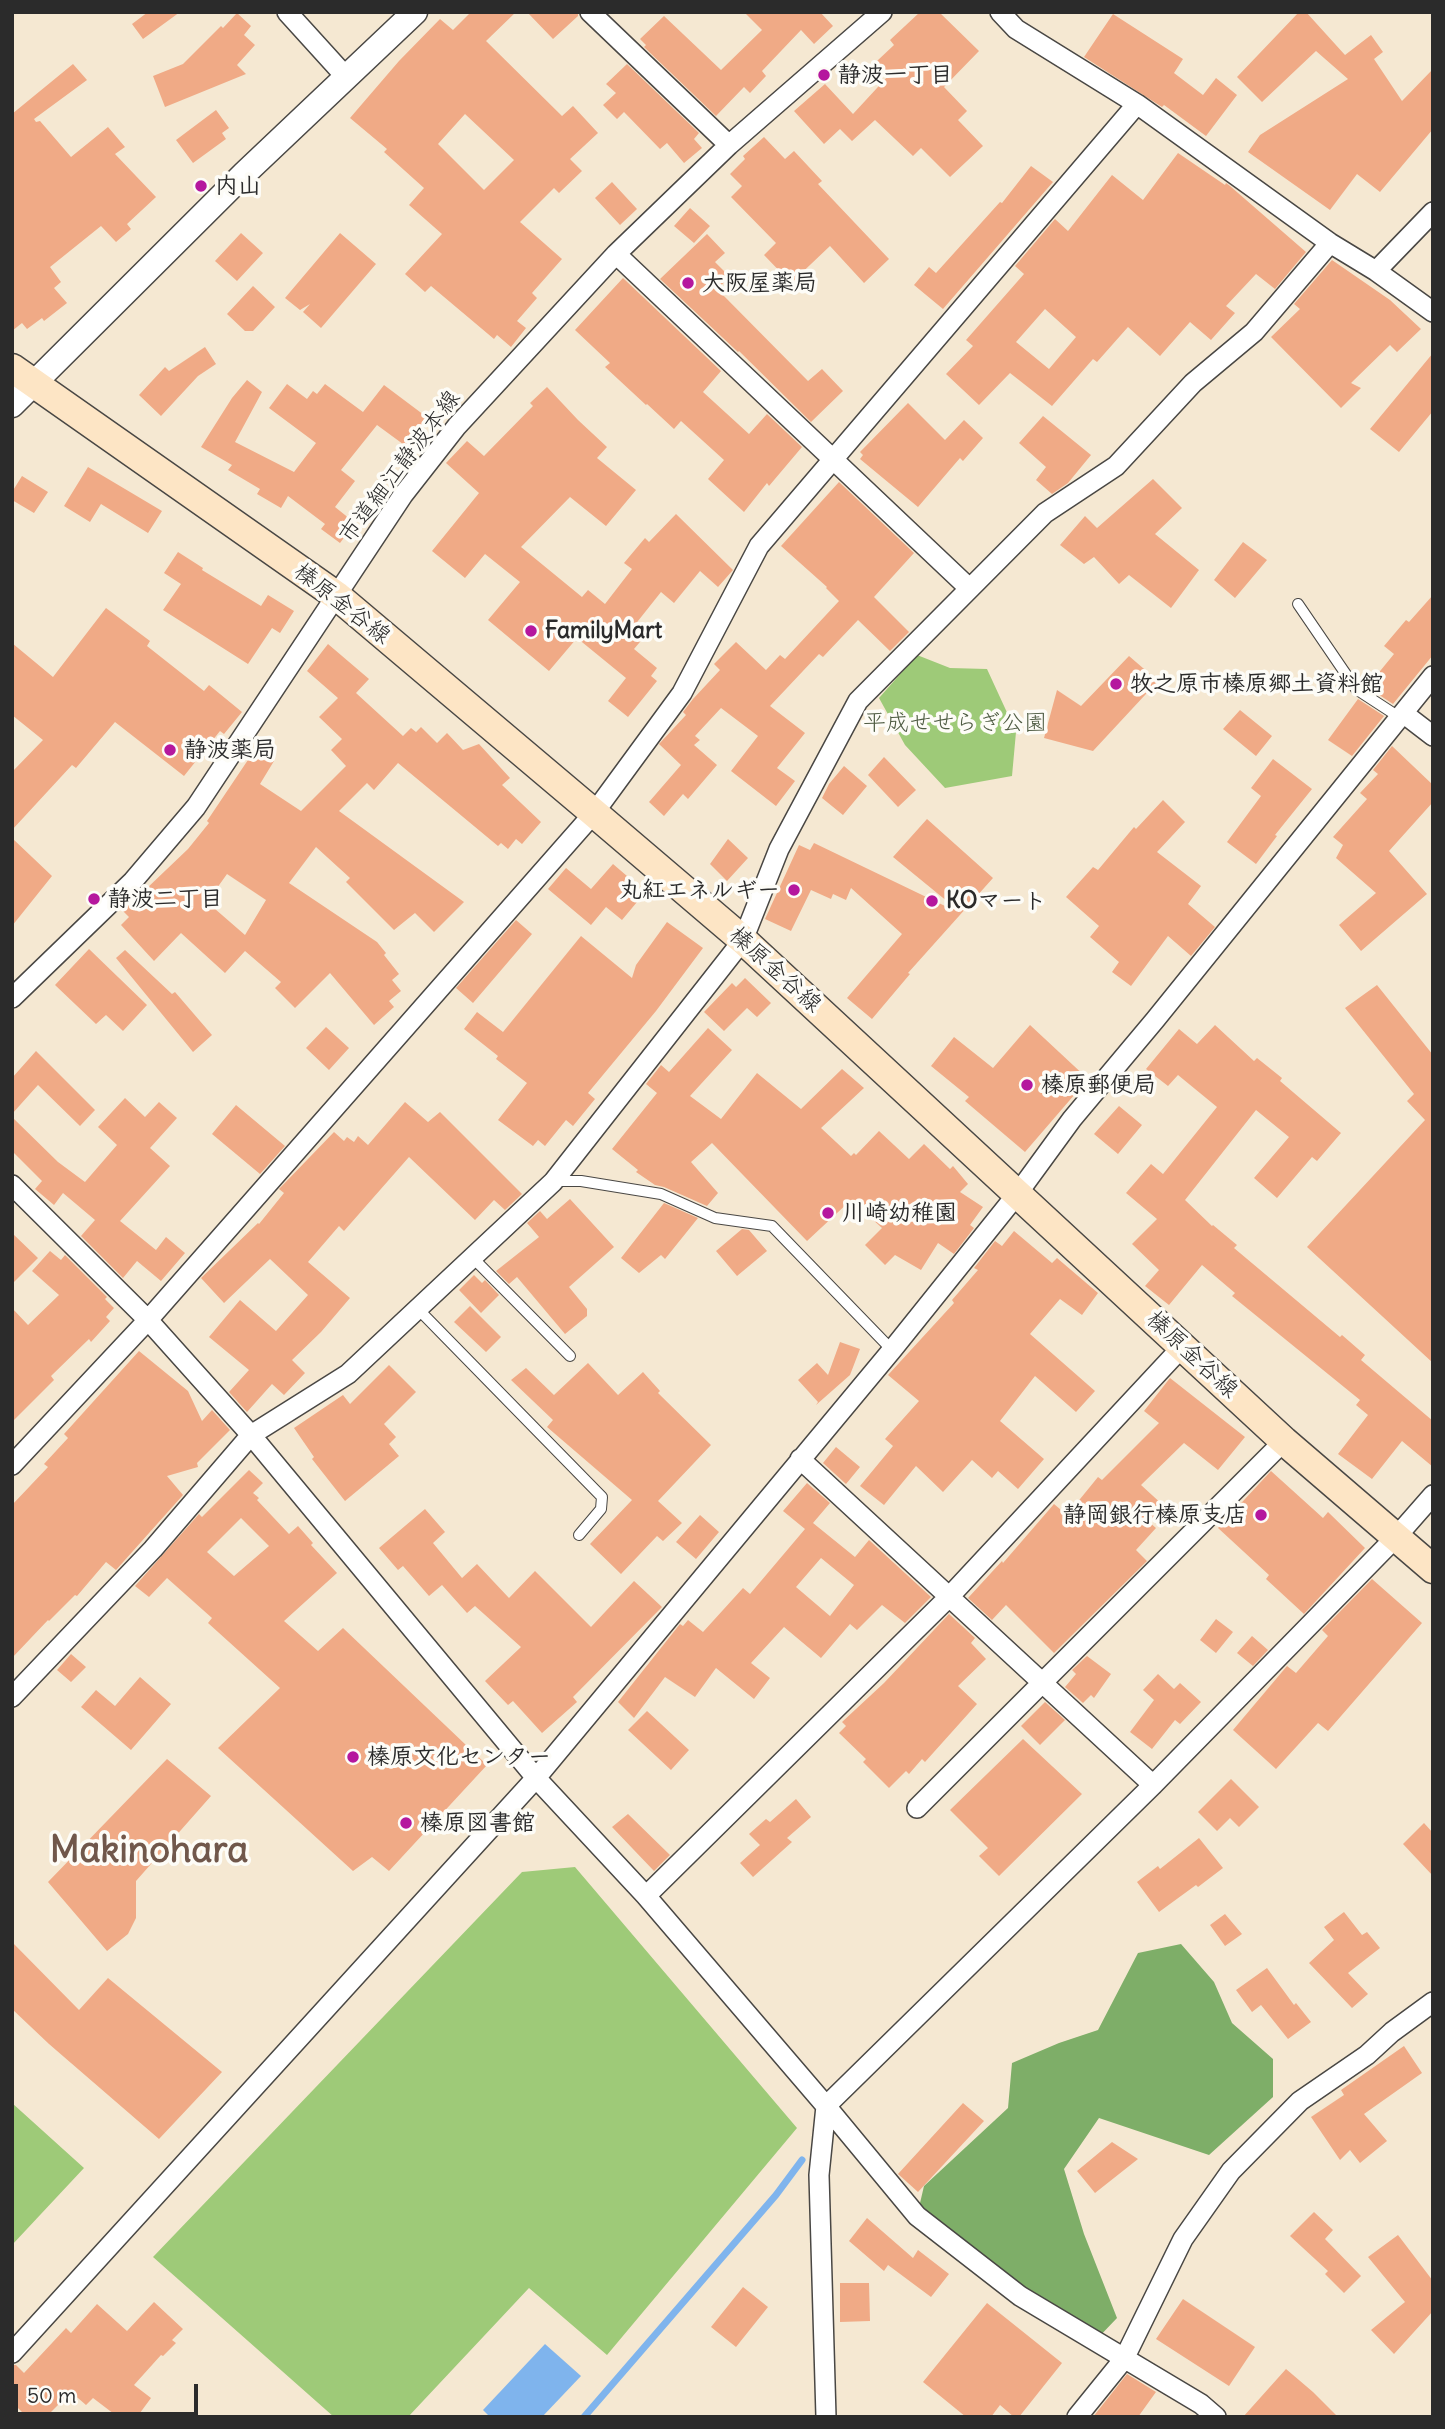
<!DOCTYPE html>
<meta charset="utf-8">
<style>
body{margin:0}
#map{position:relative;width:1445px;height:2429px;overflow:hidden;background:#f5e8d2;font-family:Delius,sans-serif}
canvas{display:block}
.frame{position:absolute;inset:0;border:14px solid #2b2b2b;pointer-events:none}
.scale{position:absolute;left:14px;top:2384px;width:184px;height:32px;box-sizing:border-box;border:4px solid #2b2b2b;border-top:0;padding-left:9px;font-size:21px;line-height:24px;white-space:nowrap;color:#2b2b2b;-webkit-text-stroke:5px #fdfcf7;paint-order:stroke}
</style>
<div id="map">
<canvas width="1445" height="2429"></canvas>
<div class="frame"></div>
<div class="scale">50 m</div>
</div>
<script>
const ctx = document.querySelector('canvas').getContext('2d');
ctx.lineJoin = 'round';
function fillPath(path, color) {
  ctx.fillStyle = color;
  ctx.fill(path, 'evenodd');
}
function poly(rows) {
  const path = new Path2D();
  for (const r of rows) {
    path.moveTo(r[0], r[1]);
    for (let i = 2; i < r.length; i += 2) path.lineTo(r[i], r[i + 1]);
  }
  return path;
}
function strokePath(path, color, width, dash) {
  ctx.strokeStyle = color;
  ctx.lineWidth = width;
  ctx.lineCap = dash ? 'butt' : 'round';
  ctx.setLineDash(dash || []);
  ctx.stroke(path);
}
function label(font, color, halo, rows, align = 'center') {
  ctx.font = font + ' Delius,"Klee One",sans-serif';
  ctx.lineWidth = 7;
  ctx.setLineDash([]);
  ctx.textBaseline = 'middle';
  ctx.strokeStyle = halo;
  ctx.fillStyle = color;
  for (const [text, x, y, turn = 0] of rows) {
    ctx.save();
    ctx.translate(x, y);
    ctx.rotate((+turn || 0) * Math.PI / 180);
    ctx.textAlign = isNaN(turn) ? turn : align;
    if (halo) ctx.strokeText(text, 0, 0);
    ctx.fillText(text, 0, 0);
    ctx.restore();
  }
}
const green = poly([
 [917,655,950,668,987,669,1016,732,1012,776,945,788,905,745,879,698],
 [575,1867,797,2128,607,2355,529,2288,408,2417,334,2417,153,2257,522,1872],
 [12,2103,84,2168,12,2245]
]);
const forest = poly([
 [1181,1944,1214,1982,1232,2023,1273,2059,1273,2097,1209,2155,1099,2118,1064,2169,1084,2234,1117,2318,1095,2341,917,2216,924,2186,1008,2108,1012,2063,1059,2043,1098,2030,1138,1953]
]);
const water = poly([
 [545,2344,581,2376,542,2417,490,2417,483,2410]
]);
const stream = poly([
 [584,2417,776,2195,802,2160]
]);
const building = poly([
 [148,12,180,12,143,39,132,24],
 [471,12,516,12,486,41,562,116,573,106,598,133,570,159,582,171,559,193,554,188,520,222,562,259,532,293,537,298,517,321,526,328,511,347,497,335,494,339,431,286,425,292,405,274,442,234,409,205,424,188,384,152,387,149,350,118,399,61,440,19,453,30],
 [465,114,514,160,484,190,438,144],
 [527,12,578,12,578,16,553,39],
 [744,12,820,12,833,26,814,44,801,30,762,71,766,76,750,93,744,87,716,116,644,47,646,45,640,39,664,16,721,70,762,30],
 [920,12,939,12,979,51,944,87,967,111,958,120,983,146,950,177,921,148,913,156,875,120,852,141,840,129,824,144,794,111,825,84,853,114,889,75,877,61,894,45,890,40],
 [1299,12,1306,12,1345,55,1371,35,1383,52,1374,59,1402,101,1433,69,1433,129,1380,192,1357,174,1330,210,1248,152,1260,135,1348,79,1316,51,1262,102,1237,77],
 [237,13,251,26,244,35,255,45,237,65,246,74,165,107,153,76,183,64,221,26,223,28],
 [1113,14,1183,59,1174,73,1203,95,1216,78,1237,95,1206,136,1164,105,1162,107,1084,57],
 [73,64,87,80,34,119,36,122,40,121,71,157,108,127,125,147,115,154,156,197,127,224,131,229,116,242,101,226,50,267,61,282,54,288,67,303,44,321,42,318,27,329,22,323,12,331,12,114],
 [627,64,699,133,694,139,702,148,684,163,667,143,660,149,624,112,617,119,603,105,616,93,606,84],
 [216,110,229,128,222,133,226,139,193,163,176,140],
 [764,137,785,159,794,151,822,181,818,184,889,259,864,283,830,246,791,283,764,255,776,243,731,197,742,186,730,174,745,159,743,156],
 [1178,153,1225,185,1226,183,1230,186,1306,252,1275,289,1256,274,1226,306,1235,313,1211,340,1190,322,1160,356,1128,327,1097,362,1093,359,1052,406,1010,373,979,405,946,374,973,346,966,340,1024,274,1015,266,1055,219,1068,231,1112,175,1143,200],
 [1045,309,1076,337,1049,369,1016,342],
 [1031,166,1053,182,943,309,914,285,929,267,936,273,1000,202,1002,203],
 [612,182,637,209,620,225,595,198],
 [690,208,710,226,694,243,674,226],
 [241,233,263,253,237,281,215,261],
 [340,233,376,264,321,328,303,312,310,304,300,310,285,298],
 [707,234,725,253,715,262,730,277,718,288,721,293,808,381,822,369,843,391,811,422,739,351,738,352,660,279],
 [1332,260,1390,300,1421,329,1397,352,1390,345,1351,383,1361,388,1341,408,1271,337,1300,309,1294,304],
 [623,278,721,371,703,392,749,434,767,414,802,447,769,486,767,483,744,512,708,479,724,460,681,421,674,429,647,404,646,405,605,367,610,363,575,330],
 [253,286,275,307,253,331,245,331,227,314],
 [205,347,216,364,198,376,161,416,139,395,165,367,169,371],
 [1433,353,1433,411,1399,452,1370,429],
 [247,380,262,392,235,442,294,472,316,443,269,408,287,384,307,399,313,391,317,394,325,384,363,412,384,385,428,418,407,447,377,425,341,470,355,481,335,507,355,523,340,543,321,529,325,524,288,496,281,508,257,494,260,489,228,470,232,465,201,447,232,398],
 [547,387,578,420,607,447,597,458,636,490,606,526,570,497,521,547,582,597,588,590,605,604,632,569,624,563,645,538,649,542,676,514,733,570,718,587,700,571,674,603,661,592,634,626,645,636,634,649,657,668,651,676,657,681,628,717,608,701,626,678,577,638,549,671,488,620,520,582,485,554,465,578,432,551,479,493,446,463,467,441,484,456,533,406,530,403],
 [908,403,945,440,964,420,983,438,963,461,960,458,918,507,860,459,863,455,860,452],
 [1043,416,1091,455,1068,483,1052,494,1036,480,1046,467,1019,443],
 [88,467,162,511,148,533,101,504,90,522,64,506],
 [22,476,48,492,34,513,12,500,12,492],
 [1153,479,1182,508,1155,534,1199,570,1171,608,1129,575,1119,584,1094,557,1084,564,1060,545,1085,516,1097,528],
 [839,482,914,553,874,597,909,632,890,651,858,620,823,657,819,654,770,706,805,733,777,768,795,781,776,806,731,771,758,736,721,708,695,736,700,740,694,745,717,765,688,799,683,794,664,816,649,802,681,765,659,744,686,715,683,712,693,699,720,670,714,664,736,642,766,670,780,655,785,659,839,601,826,588,827,587,781,546],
 [1243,542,1267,560,1235,598,1214,580],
 [178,552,203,568,202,570,261,606,268,595,294,611,280,633,272,628,248,664,163,610,181,584,164,573],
 [1433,595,1433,655,1393,704,1367,687,1394,654,1384,646,1406,620,1409,622],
 [106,608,150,641,147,646,204,691,209,685,242,712,224,734,220,731,184,776,115,722,76,768,72,765,12,830,12,772,43,740,12,715,12,643,53,677],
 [328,644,369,679,356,693,403,736,411,728,416,732,421,727,437,743,447,733,463,750,479,744,510,778,502,785,541,822,522,844,516,839,508,849,501,843,498,846,398,763,374,790,367,783,339,811,464,902,434,932,415,913,394,930,346,882,350,878,316,847,289,883,377,942,386,953,384,955,399,974,392,980,401,991,389,1001,394,1007,374,1025,330,973,295,1008,275,988,281,982,245,951,225,973,181,933,154,961,121,925,129,917,123,911,188,849,209,823,207,821,256,748,274,761,260,784,301,811,346,766,331,750,342,739,319,717,338,698,307,671],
 [227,874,266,900,245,935,207,902],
 [1129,656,1158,681,1093,751,1044,738,1057,690,1081,706],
 [1358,699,1384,716,1352,756,1328,740],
 [1240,710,1272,736,1256,756,1223,729],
 [1392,746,1433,785,1433,802,1389,851,1427,894,1361,951,1339,925,1376,893,1336,858,1343,845,1333,837,1367,799,1360,793,1378,774,1373,770],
 [884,757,916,790,898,807,868,775],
 [1273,759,1312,789,1275,835,1277,836,1256,864,1227,842,1261,796,1251,788],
 [844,766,867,786,843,815,822,798,829,784],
 [1163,800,1185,822,1157,852,1201,886,1188,904,1215,927,1191,956,1168,936,1131,986,1112,972,1119,962,1090,937,1099,926,1066,897,1093,867,1098,870,1134,827,1136,829],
 [927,819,993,878,908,973,910,974,872,1019,847,998,902,934,851,888,846,900,833,894,831,899,811,890,791,931,765,919,799,845,810,850,814,843,945,906,948,902,893,857],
 [12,838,52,876,12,926],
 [728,839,748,858,727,881,710,864],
 [613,864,627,876,624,881,642,896,622,920,606,907,591,925,548,889,566,868,591,889],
 [516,920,532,934,473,1003,456,988],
 [667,922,703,948,656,1011,588,1093,595,1099,573,1126,566,1120,545,1146,538,1140,533,1146,498,1120,527,1083,496,1059,498,1056,464,1029,477,1012,503,1032,581,936,632,978,636,965],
 [89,949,147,1005,123,1031,106,1015,96,1024,55,985],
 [125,950,172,994,175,992,212,1035,193,1052,116,958],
 [745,978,771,1003,757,1017,747,1008,724,1031,704,1012,732,983,736,987],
 [1377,985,1433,1055,1433,1363,1307,1247,1425,1120,1407,1101,1414,1094,1345,1008],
 [1030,1025,1088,1079,1025,1152,965,1101,969,1097,931,1066,954,1037,993,1068],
 [1215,1025,1254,1061,1257,1058,1282,1078,1280,1081,1341,1133,1317,1161,1312,1157,1277,1198,1254,1178,1289,1137,1256,1110,1185,1200,1212,1226,1213,1225,1237,1245,1234,1248,1340,1337,1342,1335,1365,1355,1361,1360,1433,1421,1433,1467,1402,1441,1372,1479,1338,1454,1368,1415,1356,1405,1360,1400,1232,1296,1235,1293,1202,1265,1169,1305,1145,1286,1159,1270,1132,1244,1157,1219,1126,1193,1151,1164,1163,1174,1217,1107,1178,1075,1168,1086,1146,1069,1179,1029,1197,1044],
 [326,1027,349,1048,329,1070,306,1048],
 [708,1028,732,1050,690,1096,721,1119,757,1073,801,1109,842,1069,864,1088,821,1128,851,1156,854,1153,856,1155,879,1131,909,1159,924,1144,950,1169,953,1166,968,1184,960,1192,983,1207,970,1225,974,1228,954,1254,938,1243,921,1270,895,1255,885,1265,865,1245,882,1228,851,1200,807,1241,712,1143,691,1162,718,1193,707,1206,664,1187,655,1185,636,1172,638,1170,612,1149,657,1093,646,1084,661,1065,669,1072],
 [36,1051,95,1110,80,1126,38,1085,12,1114,12,1078],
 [125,1098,145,1117,159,1102,177,1118,150,1148,170,1166,120,1221,156,1250,166,1237,185,1253,161,1281,137,1261,123,1278,81,1236,95,1220,63,1193,54,1205,35,1189,42,1181,12,1151,12,1117,58,1162,85,1182,117,1145,98,1127],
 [405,1102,428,1122,440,1112,522,1194,505,1210,494,1200,475,1220,409,1157,344,1231,339,1226,308,1262,350,1298,321,1332,292,1360,305,1373,284,1395,272,1384,247,1412,229,1392,249,1370,209,1337,240,1300,276,1331,308,1295,270,1259,224,1303,201,1278,258,1223,259,1224,284,1193,279,1189,334,1132,344,1141,347,1137,354,1142,358,1136,368,1145],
 [236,1105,285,1146,260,1174,212,1134],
 [1119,1106,1142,1125,1118,1154,1094,1134],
 [570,1199,614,1247,569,1287,587,1309,587,1316,565,1334,517,1277,509,1284,496,1271,539,1237,527,1223,540,1211,547,1219],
 [664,1203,698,1218,665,1259,661,1255,639,1273,621,1258],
 [742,1229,749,1230,767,1251,737,1276,716,1251],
 [1014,1231,1052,1263,1057,1258,1098,1293,1082,1315,1060,1299,1030,1334,1095,1391,1076,1412,1035,1376,1000,1421,1044,1459,1018,1489,998,1471,992,1478,972,1460,943,1492,916,1466,884,1505,860,1486,893,1446,885,1439,919,1401,888,1375,954,1303,952,1300,978,1270,974,1268,995,1241,1002,1246],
 [12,1233,38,1258,12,1284],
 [50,1251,61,1260,65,1255,107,1297,105,1299,114,1308,106,1317,110,1321,91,1342,89,1339,51,1376,54,1380,12,1422,12,1308,28,1325,59,1295,32,1271],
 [474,1275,482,1283,485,1280,499,1295,481,1313,459,1290],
 [470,1306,501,1337,486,1352,454,1322],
 [840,1342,860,1349,850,1375,816,1405,818,1402,798,1380,817,1363,828,1375],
 [139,1351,188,1391,202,1421,212,1410,230,1430,197,1463,198,1467,167,1476,183,1495,116,1570,106,1562,77,1596,75,1595,49,1621,48,1620,12,1658,12,1505,48,1467,44,1464,68,1438,64,1434],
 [588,1363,618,1395,643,1372,660,1391,658,1393,711,1445,658,1501,682,1523,663,1541,657,1536,621,1574,590,1544,632,1500,547,1427,553,1420,511,1380,526,1368,554,1395],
 [389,1365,416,1392,384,1424,396,1437,389,1444,399,1456,345,1501,312,1459,314,1457,294,1428,343,1395,350,1404],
 [1170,1378,1245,1437,1218,1470,1184,1443,1141,1485,1164,1506,1149,1522,1156,1528,1136,1550,1147,1561,1054,1653,1006,1605,992,1620,968,1598,1002,1561,1003,1563,1054,1504,1067,1515,1098,1477,1102,1480,1159,1423,1144,1411],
 [836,1447,860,1467,846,1484,823,1463],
 [249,1470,263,1483,253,1493,259,1498,257,1500,289,1534,298,1526,313,1543,311,1545,337,1573,284,1621,318,1651,343,1628,487,1765,389,1871,372,1857,353,1871,218,1748,280,1688,208,1623,212,1618,167,1578,149,1597,135,1586,199,1514,202,1517],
 [241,1518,269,1546,234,1576,207,1552],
 [1271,1471,1323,1518,1328,1512,1365,1548,1304,1614,1266,1579,1269,1575,1218,1528],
 [807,1483,830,1503,813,1523,855,1557,869,1540,931,1597,905,1623,882,1605,857,1630,850,1624,821,1658,784,1627,751,1663,770,1678,754,1699,716,1668,695,1697,665,1677,634,1718,618,1702,680,1624,683,1626,688,1620,703,1632,743,1588,750,1594,805,1529,783,1511],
 [821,1558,854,1585,830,1616,796,1587],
 [425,1509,445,1532,433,1543,462,1578,477,1564,509,1598,535,1571,591,1627,634,1581,662,1607,573,1697,577,1702,542,1733,513,1701,508,1705,485,1681,521,1647,475,1606,467,1613,442,1585,429,1596,403,1566,398,1570,379,1548],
 [700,1515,719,1532,696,1559,676,1542],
 [1372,1579,1422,1623,1328,1731,1318,1723,1276,1769,1233,1730,1287,1666,1296,1673,1328,1636,1322,1630],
 [949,1614,975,1638,971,1643,986,1659,958,1686,977,1704,925,1762,922,1759,909,1774,906,1771,889,1788,863,1762,866,1759,839,1733,846,1726,842,1722,884,1683],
 [1216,1619,1233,1632,1216,1653,1200,1640],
 [1252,1636,1268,1650,1253,1666,1237,1653],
 [71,1654,86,1667,71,1682,57,1670],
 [1087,1656,1111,1674,1094,1698,1091,1695,1083,1703,1065,1687,1076,1674,1072,1670],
 [1158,1674,1174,1689,1180,1683,1201,1702,1180,1724,1175,1720,1152,1749,1130,1732,1154,1700,1143,1690],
 [140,1677,171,1704,131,1750,81,1707,96,1690,115,1706],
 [1045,1702,1065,1720,1040,1745,1021,1726],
 [647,1711,689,1750,671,1770,628,1730],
 [1023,1739,1082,1794,999,1876,979,1856,988,1848,950,1810],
 [167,1759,211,1796,136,1881,136,1918,128,1934,107,1951,48,1882],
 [1231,1779,1259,1807,1239,1827,1230,1818,1217,1831,1198,1812],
 [796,1799,811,1817,787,1838,792,1842,753,1877,740,1863,760,1845,749,1834,766,1819,770,1822],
 [628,1814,670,1855,654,1871,612,1827],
 [1424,1823,1433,1833,1433,1876,1403,1844],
 [1199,1838,1223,1868,1198,1887,1196,1885,1159,1912,1137,1882,1158,1866,1160,1869],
 [1344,1912,1362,1935,1367,1932,1380,1948,1348,1973,1368,1994,1352,2008,1309,1963,1334,1940,1324,1927],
 [1225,1914,1242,1934,1225,1946,1210,1925],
 [12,1942,79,2010,108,1978,222,2072,159,2139,49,2044,12,2009],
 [1267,1968,1294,2005,1296,2003,1311,2022,1288,2039,1261,2005,1252,2012,1236,1990],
 [1404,2046,1422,2073,1364,2114,1387,2141,1360,2163,1350,2150,1340,2160,1311,2117,1344,2095,1341,2090],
 [963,2103,984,2121,918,2192,898,2174],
 [1112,2142,1138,2159,1095,2193,1077,2171],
 [1314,2212,1333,2230,1325,2239,1361,2276,1344,2293,1325,2274,1328,2271,1290,2236],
 [867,2218,913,2258,918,2250,949,2274,931,2297,888,2265,884,2271,849,2241],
 [1398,2235,1433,2281,1433,2311,1394,2354,1371,2330,1405,2302,1368,2257],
 [840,2283,869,2283,870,2321,840,2322],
 [743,2287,768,2307,736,2347,711,2327],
 [1183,2299,1255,2347,1229,2386,1156,2339],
 [154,2302,183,2329,172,2340,176,2343,163,2356,161,2355,134,2385,151,2398,137,2417,118,2417,93,2398,86,2405,71,2392,46,2417,27,2417,12,2402,12,2365,16,2365,24,2373,66,2328,71,2333,97,2304,127,2331],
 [987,2303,1062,2363,1019,2417,1014,2417,1000,2405,991,2417,966,2417,923,2382],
 [1286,2369,1313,2392,1338,2417,1243,2417],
 [1127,2374,1156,2392,1138,2417,1093,2417]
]);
const service = poly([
 [1298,604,1356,689,1399,717],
 [554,1181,581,1181,661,1194,715,1218,772,1226,892,1350],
 [473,1258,570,1356],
 [418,1309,602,1497,601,1509,579,1535]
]);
const minor = poly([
 [287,12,346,77],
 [590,12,729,145],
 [1000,12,1016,29,1137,104,1330,243,1376,271,1433,312],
 [616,254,969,588],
 [1376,271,1433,212],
 [1403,713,1433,736],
 [12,998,133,881,196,807,403,495,457,426,616,254,729,145,882,12],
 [12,1185,148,1320,251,1435,536,1778,646,1896,826,2106,917,2216,1020,2296,1201,2404,1216,2417],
 [800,1459,1153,1785],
 [12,1465,148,1320,594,813,682,693,759,546,1137,104],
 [12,1697,153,1549,251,1435,348,1374,553,1182,743,940,779,849,858,701,1045,513,1116,466,1193,383,1254,332,1330,243],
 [917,1808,1284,1441],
 [646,1896,949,1597,1182,1347],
 [12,2353,536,1778,892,1350,1018,1193,1072,1119,1155,1020,1433,676],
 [826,2417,819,2175,826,2106,1153,1785,1397,1536,1433,1495],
 [1077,2417,1124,2359,1183,2239,1231,2171,1300,2101,1367,2055,1392,2032,1433,2002]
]);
const tertiary = poly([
 [12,405,244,174,415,12]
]);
const secondary = poly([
 [12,368,337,596,594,813,743,940,1284,1441,1433,1569]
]);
const markers = [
 [824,75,7,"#b5179e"],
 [201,186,7,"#b5179e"],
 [688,283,7,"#b5179e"],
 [531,631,7,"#b5179e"],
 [1116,684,7,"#b5179e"],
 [170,750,7,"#b5179e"],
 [794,890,7,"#b5179e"],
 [94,899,7,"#b5179e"],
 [932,901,7,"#b5179e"],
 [1027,1085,7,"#b5179e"],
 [828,1213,7,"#b5179e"],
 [1261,1515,7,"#b5179e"],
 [353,1757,7,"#b5179e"],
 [406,1823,7,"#b5179e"]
];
const poiNames = [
 ["静波一丁目",838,75],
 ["内山",215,186],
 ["大阪屋薬局",702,283],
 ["FamilyMart",545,631],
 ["牧之原市榛原郷土資料館",1130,684],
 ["静波薬局",184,750],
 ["丸紅エネルギー",780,890,"right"],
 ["静波二丁目",108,899],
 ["KOマート",946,901],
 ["榛原郵便局",1041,1085],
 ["川崎幼稚園",842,1213],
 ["静岡銀行榛原支店",1247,1515,"right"],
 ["榛原文化センター",367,1757],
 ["榛原図書館",420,1823]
];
const streetNames = [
 ["市道細江静波本線",400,467,-53],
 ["榛原金谷線",342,604,38],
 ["榛原金谷線",775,970,42],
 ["榛原金谷線",1192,1355,43]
];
const parkNames = [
 ["平成せせらぎ公園",955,723]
];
const townNames = [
 ["Makinohara",149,1851]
];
fillPath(green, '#9eca78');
fillPath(forest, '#7eae68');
fillPath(water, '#7fb4ed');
strokePath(stream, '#7fb4ed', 7);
fillPath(building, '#f0aa86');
strokePath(service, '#494744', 12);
strokePath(minor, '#494744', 22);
strokePath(tertiary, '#494744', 27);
strokePath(secondary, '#494744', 31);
strokePath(service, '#fff', 10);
strokePath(minor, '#fff', 19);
strokePath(tertiary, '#fff', 24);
strokePath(secondary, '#fde5c5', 28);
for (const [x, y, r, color] of markers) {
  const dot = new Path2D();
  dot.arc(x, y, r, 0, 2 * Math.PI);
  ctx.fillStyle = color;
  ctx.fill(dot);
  strokePath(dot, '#fdfcf7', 2.5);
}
label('bold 23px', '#2b2b2b', '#fdfcf7', poiNames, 'left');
label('23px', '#2b2b2b', '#fdfcf7', streetNames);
label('23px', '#4e5b42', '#fdfcf7', parkNames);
label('bold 37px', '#70574b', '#fdfcf7', townNames);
</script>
